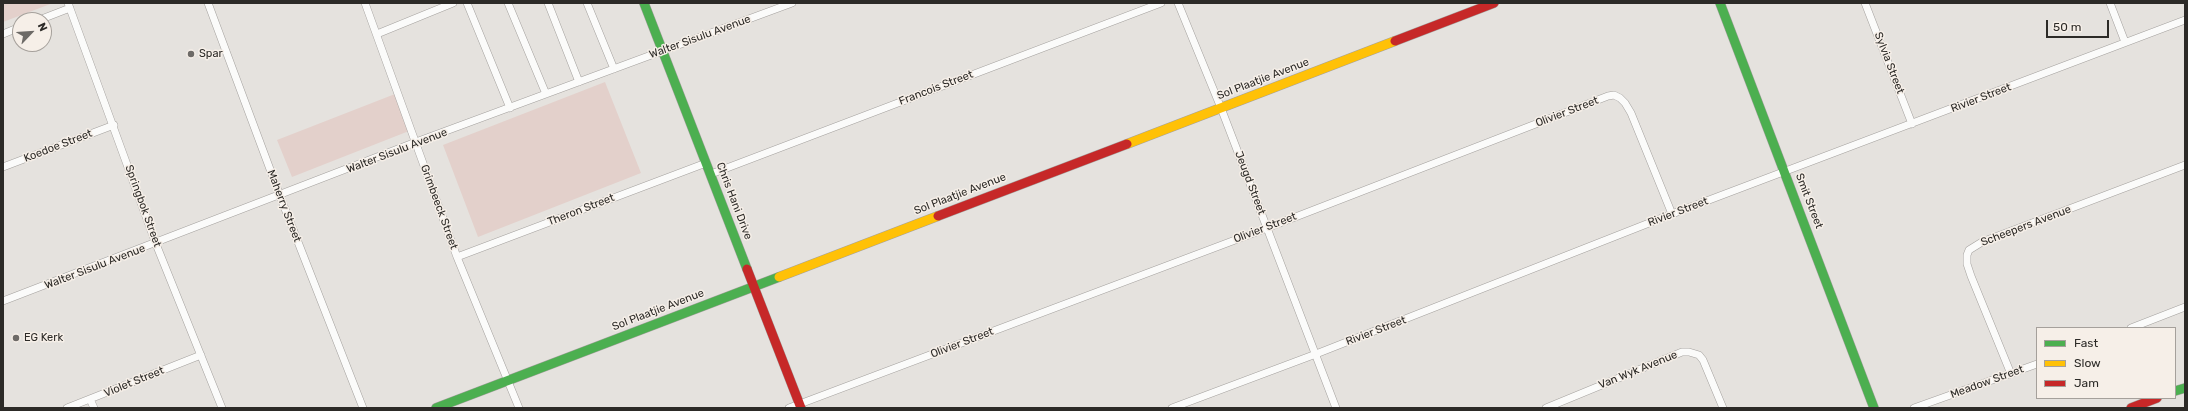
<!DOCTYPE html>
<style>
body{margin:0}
#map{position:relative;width:2188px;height:411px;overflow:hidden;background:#e5e2de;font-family:Rubik,sans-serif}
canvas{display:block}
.frame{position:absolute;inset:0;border:4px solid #2c2a27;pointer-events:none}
.legend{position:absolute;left:2036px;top:327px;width:140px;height:72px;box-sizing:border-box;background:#f6efe8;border:1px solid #a5a09b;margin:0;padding:5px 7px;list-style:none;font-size:12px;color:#2c2a27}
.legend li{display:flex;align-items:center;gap:8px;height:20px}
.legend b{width:20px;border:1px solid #a5a09b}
.north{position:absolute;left:12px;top:12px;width:40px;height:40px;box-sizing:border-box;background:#f6efe8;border:1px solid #a5a09b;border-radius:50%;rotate:65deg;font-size:11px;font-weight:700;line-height:16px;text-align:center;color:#2c2a27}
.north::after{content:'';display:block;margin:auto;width:14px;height:18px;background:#6d6a67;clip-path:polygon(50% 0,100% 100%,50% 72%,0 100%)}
.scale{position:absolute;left:2046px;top:20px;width:63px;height:18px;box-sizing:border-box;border:2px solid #2c2a27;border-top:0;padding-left:5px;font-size:12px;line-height:14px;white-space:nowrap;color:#2c2a27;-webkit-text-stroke:3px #f6efe8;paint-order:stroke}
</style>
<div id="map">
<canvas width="2188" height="411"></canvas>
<div class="frame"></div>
<ul class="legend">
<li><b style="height:5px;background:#4caf50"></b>Fast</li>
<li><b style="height:5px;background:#ffc107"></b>Slow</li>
<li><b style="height:5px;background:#c62828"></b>Jam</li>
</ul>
<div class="north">N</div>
<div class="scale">50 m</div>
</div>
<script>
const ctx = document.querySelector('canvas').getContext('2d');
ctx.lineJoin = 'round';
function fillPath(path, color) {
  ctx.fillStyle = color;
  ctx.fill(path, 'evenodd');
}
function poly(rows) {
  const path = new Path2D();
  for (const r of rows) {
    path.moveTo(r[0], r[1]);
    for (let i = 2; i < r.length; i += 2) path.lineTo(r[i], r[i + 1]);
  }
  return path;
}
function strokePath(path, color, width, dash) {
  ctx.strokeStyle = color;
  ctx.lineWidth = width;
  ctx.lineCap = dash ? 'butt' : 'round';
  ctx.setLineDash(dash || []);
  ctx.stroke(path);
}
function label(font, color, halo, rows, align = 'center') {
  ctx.font = font + ' Rubik,sans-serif';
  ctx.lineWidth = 3;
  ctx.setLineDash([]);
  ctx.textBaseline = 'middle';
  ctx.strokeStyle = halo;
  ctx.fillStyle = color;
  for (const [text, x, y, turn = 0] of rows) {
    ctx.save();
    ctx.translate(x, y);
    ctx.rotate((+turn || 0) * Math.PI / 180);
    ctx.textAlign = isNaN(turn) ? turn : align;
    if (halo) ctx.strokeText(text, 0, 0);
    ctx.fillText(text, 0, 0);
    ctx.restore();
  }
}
const green = poly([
 [3,3,53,3,3,22],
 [605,82,641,173,478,237,443,145],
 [395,94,409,131,292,177,277,140]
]);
const street = poly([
 [68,3,156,244,222,408],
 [208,3,280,196,363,408],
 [365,3,457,257,519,408],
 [467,3,510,108],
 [508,3,546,94],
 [548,3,579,82],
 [587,3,614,69],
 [1178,3,1221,108,1336,408],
 [1865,3,1912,124],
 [2110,3,2125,42],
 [39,20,70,8],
 [3,34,20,27],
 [377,34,453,3],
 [3,167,114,125],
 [711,174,1161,3],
 [457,257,706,163],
 [3,301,416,142,792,3],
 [2131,328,2185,307],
 [2011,374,1971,276,1967,264,1967,255,1969,250,1982,242,2185,165],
 [90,399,94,408],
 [67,408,201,355],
 [789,408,1267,228,1608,96,1614,95,1620,98,1625,103,1631,113,1672,214],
 [1172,408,1316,354,1672,214,2185,20],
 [1546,408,1682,352,1689,352,1699,355,1703,360,1723,408],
 [1914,408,2037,364]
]);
const fast = poly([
 [644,3,747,269],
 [1720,3,1874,408],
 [2175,391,2185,388],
 [436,408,779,277]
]);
const slow = poly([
 [1127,144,1395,41],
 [779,277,938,216]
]);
const jam = poly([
 [1395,41,1494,3],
 [938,216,1127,144],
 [747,269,801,408],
 [2131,408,2157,398]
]);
const markers = [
 [191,54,4,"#6d6a67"],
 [16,338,4,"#6d6a67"]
];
const streetNames = [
 ["Walter Sisulu Avenue",700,37,-20],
 ["Sylvia Street",1889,63,69],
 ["Sol Plaatjie Avenue",1263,79,-21],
 ["Francois Street",936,88,-21],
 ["Rivier Street",1981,98,-21],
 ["Olivier Street",1567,112,-21],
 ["Koedoe Street",58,146,-21],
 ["Walter Sisulu Avenue",397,151,-21],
 ["Jeugd Street",1250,183,69],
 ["Sol Plaatjie Avenue",960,194,-21],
 ["Chris Hani Drive",734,201,69],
 ["Smit Street",1809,201,69],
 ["Springbok Street",143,206,70],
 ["Maherry Street",284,206,69],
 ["Grimbeeck Street",439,207,70],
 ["Theron Street",581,210,-21],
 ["Rivier Street",1678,212,-21],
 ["Scheepers Avenue",2026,226,-21],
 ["Olivier Street",1265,228,-21],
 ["Walter Sisulu Avenue",95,267,-21],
 ["Sol Plaatjie Avenue",658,310,-21],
 ["Rivier Street",1376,331,-21],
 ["Olivier Street",962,343,-21],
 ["Van Wyk Avenue",1638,370,-22],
 ["Violet Street",134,382,-22],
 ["Meadow Street",1987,382,-20]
];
const poiNames = [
 ["Spar",199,54],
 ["EG Kerk",24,338]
];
fillPath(green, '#e3d0cb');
strokePath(street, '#a4a19e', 8);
strokePath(fast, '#a4a19e', 10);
strokePath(slow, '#a4a19e', 10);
strokePath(jam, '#a4a19e', 10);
strokePath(street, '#fbfbfa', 7);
strokePath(fast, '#4caf50', 9);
strokePath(slow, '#ffc107', 9);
strokePath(jam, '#c62828', 9);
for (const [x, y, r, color] of markers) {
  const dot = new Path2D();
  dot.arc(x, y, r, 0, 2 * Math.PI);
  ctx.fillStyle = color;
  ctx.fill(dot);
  strokePath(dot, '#f6efe8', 1.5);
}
label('11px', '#2c2a27', '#f6efe8', streetNames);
label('11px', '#2c2a27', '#f6efe8', poiNames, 'left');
</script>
